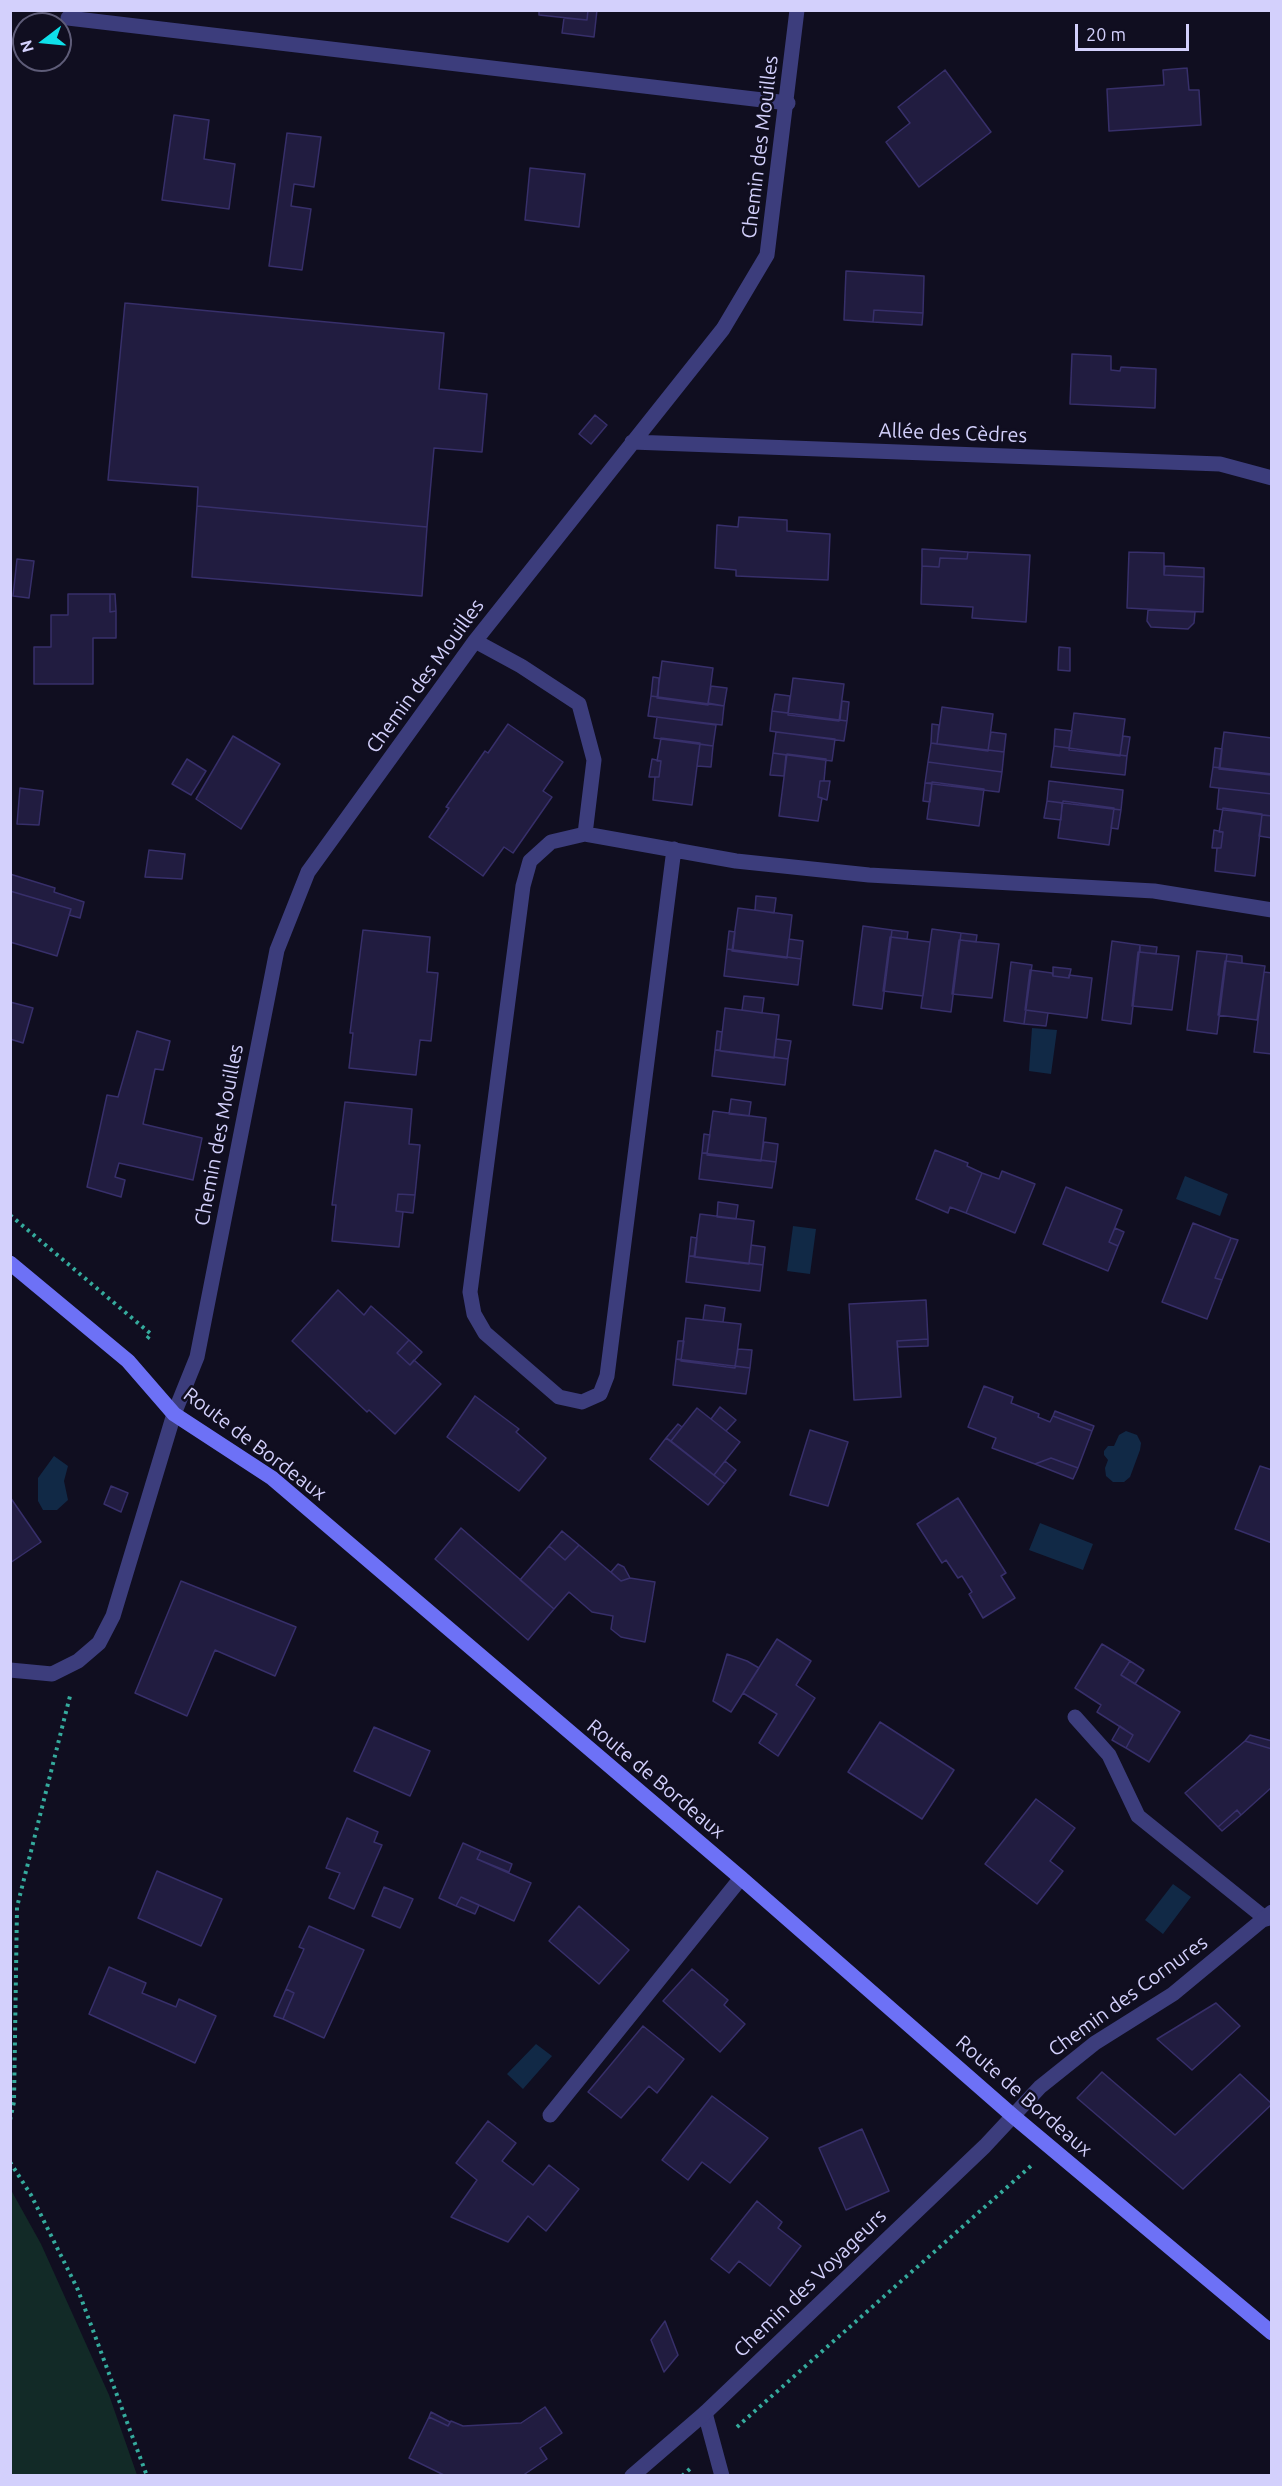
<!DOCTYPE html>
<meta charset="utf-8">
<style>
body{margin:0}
#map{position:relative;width:1282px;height:2486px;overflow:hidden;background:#100e20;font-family:Ubuntu,sans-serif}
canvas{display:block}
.frame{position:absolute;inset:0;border:12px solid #d3d0fc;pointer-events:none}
.north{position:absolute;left:12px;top:12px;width:60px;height:60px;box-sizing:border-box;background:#100e20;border:2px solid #5e5c78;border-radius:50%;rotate:254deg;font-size:16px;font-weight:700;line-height:24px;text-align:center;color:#d3d0fc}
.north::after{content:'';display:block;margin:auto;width:21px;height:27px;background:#0fe0ea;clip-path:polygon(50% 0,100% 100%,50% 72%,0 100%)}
.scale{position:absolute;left:1075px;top:24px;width:114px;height:27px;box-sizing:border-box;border:3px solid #d3d0fc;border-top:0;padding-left:8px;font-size:18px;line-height:21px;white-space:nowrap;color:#d3d0fc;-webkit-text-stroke:4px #100e20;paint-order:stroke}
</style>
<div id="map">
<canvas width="1282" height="2486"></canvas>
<div class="frame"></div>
<div class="north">N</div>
<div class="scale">20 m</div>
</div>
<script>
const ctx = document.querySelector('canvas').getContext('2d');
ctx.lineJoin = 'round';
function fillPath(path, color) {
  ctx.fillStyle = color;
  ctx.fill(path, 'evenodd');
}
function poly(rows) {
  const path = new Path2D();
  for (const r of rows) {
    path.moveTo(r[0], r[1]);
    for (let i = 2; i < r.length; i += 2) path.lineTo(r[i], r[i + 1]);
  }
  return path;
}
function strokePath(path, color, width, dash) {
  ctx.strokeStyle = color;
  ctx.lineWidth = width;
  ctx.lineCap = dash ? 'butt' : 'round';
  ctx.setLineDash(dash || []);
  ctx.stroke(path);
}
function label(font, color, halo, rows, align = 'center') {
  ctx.font = font + ' Ubuntu,sans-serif';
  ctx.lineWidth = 5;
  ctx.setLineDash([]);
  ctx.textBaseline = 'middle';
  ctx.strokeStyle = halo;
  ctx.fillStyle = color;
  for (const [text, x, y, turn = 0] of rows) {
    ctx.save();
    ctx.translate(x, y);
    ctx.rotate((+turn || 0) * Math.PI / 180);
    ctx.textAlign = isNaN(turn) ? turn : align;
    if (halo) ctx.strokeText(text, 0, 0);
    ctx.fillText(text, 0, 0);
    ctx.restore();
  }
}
const green = poly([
 [11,2190,41,2244,109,2395,137,2475,11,2475]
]);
const water = poly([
 [1032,1028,1057,1030,1051,1074,1029,1071],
 [1185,1176,1228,1194,1220,1216,1176,1199],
 [793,1226,816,1229,810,1274,787,1271],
 [1126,1431,1137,1435,1141,1443,1140,1450,1130,1477,1124,1482,1113,1482,1106,1476,1105,1468,1108,1460,1104,1455,1104,1451,1108,1446,1114,1446,1119,1435],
 [54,1456,68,1466,64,1481,68,1500,57,1510,43,1510,38,1501,38,1478],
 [1040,1523,1093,1544,1083,1570,1029,1550],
 [1173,1884,1191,1897,1163,1934,1145,1920],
 [536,2044,552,2056,523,2089,507,2074]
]);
const building = poly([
 [539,10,588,10,587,20,539,15,539,10],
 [588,10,597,10,594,37,562,33,564,18,587,20,588,10],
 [1187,68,1189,90,1199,90,1201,125,1109,131,1107,89,1164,85,1163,70,1187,68],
 [945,70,991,132,919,187,886,142,910,123,898,107,945,70],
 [174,115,209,120,204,159,235,164,229,209,162,200,174,115],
 [287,133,321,137,314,187,294,184,291,206,311,209,302,270,269,266,287,133],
 [530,168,585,174,579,227,525,220,530,168],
 [846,271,924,276,923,313,874,310,873,322,844,320,846,271],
 [125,303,444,333,439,389,487,394,482,452,434,448,427,527,197,506,198,487,108,480,125,303],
 [874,310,923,313,922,325,873,322,874,310],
 [1072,354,1111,356,1111,370,1120,371,1121,367,1156,369,1155,408,1070,404,1072,354],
 [595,415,607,425,591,444,579,434,595,415],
 [197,506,427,527,422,596,192,577,197,506],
 [739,517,787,520,787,531,830,534,828,580,736,576,736,570,715,568,717,525,738,527,739,517],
 [922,549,968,552,967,559,940,558,939,567,922,566,922,549],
 [968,552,1030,555,1026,622,972,618,973,607,921,604,922,566,939,567,940,558,967,559,968,552],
 [1129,552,1164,553,1164,575,1204,577,1203,612,1127,608,1129,552],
 [17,559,34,561,29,598,13,596,17,559],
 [1165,566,1204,568,1204,577,1164,575,1165,566],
 [68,594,110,594,110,612,116,611,116,638,93,638,93,684,34,684,34,647,51,647,51,615,68,615,68,594],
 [110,594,115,594,116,611,110,612,110,594],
 [1148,610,1195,612,1194,623,1188,629,1151,627,1147,621,1148,610],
 [1059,647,1070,648,1070,671,1058,670,1059,647],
 [662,661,713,668,708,705,657,698,662,661],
 [653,677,659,678,658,697,651,696,653,677],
 [793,678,844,684,839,721,788,715,793,678],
 [711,686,727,688,724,706,708,703,711,686],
 [775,694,790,696,788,713,772,711,775,694],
 [651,696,724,706,722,725,648,716,651,696],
 [842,701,849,702,847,721,840,720,842,701],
 [942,707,993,714,988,751,937,744,942,707],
 [772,711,847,721,844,741,770,731,772,711],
 [1074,713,1125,719,1120,756,1069,750,1074,713],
 [657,717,716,725,713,746,654,738,657,717],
 [508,724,563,762,543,791,552,797,513,853,504,847,483,876,429,837,449,808,446,807,485,751,488,753,508,724],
 [932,724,939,725,937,744,931,743,932,724],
 [1055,729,1072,731,1069,748,1054,746,1055,729],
 [776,732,835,739,832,761,773,753,776,732],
 [991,732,1006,734,1004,752,988,750,991,732],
 [1224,732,1272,738,1271,775,1219,769,1224,732],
 [233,736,280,764,241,829,196,799,233,736],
 [1123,736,1130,737,1127,756,1120,755,1123,736],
 [661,738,700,743,692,805,653,800,655,777,659,777,661,761,657,761,661,738],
 [931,743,1004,752,1002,772,928,762,931,743],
 [700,744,713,746,711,767,697,766,700,744],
 [1054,746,1127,756,1125,775,1051,767,1054,746],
 [1215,748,1222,749,1220,768,1213,767,1215,748],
 [773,753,786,755,784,776,770,775,773,753],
 [787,754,826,759,824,781,820,781,818,797,822,798,818,821,779,816,787,754],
 [187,759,206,771,191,795,172,784,187,759],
 [652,759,661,761,659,777,649,777,652,759],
 [928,762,1002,772,999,792,925,783,928,762],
 [1213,767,1272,774,1272,794,1210,787,1213,767],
 [820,781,830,781,827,800,818,797,820,781],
 [1049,781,1123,790,1121,810,1047,801,1049,781],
 [932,782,984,789,979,826,927,819,932,782],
 [925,783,932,783,930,802,923,801,925,783],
 [20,788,43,791,39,825,17,824,20,788],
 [1219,788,1272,794,1272,816,1217,809,1219,788],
 [1047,801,1062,803,1061,820,1044,818,1047,801],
 [1063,801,1114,808,1109,845,1058,838,1063,801],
 [1223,808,1262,814,1255,876,1215,871,1217,848,1221,848,1223,832,1219,832,1223,808],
 [1114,809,1121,810,1118,829,1111,828,1114,809],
 [1262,815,1272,816,1272,838,1259,836,1262,815],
 [1214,830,1223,832,1221,848,1212,848,1214,830],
 [149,850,185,854,182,879,145,877,149,850],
 [10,874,55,888,54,892,84,902,80,918,69,915,71,909,10,891,10,874],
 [10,891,71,909,57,956,10,942,10,891],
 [756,896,776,898,774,913,755,910,756,896],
 [738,908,792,915,787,958,732,951,738,908],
 [863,926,892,930,882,1009,853,1005,863,926],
 [932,929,961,933,951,1012,921,1008,932,929],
 [363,930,430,937,427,972,438,973,431,1041,420,1040,416,1075,349,1068,353,1033,350,1033,363,930],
 [892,930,908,932,907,939,891,937,892,930],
 [729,931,735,932,733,950,727,949,729,931],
 [961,933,977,935,976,942,960,940,961,933],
 [890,937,930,942,923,996,883,991,890,937],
 [789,939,803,941,801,959,787,957,789,939],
 [959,940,999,944,992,998,952,994,959,940],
 [1112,941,1140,945,1131,1024,1102,1020,1112,941],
 [1140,945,1157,947,1156,954,1140,952,1140,945],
 [727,949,801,959,798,985,724,976,727,949],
 [1197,951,1227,954,1217,1034,1187,1030,1197,951],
 [1138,952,1179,956,1172,1010,1132,1006,1138,952],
 [1227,954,1242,956,1242,963,1226,961,1227,954],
 [1225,961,1265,966,1257,1020,1218,1015,1225,961],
 [1011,962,1032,965,1024,1024,1004,1021,1011,962],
 [1053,967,1071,969,1069,978,1053,976,1053,967],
 [1030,970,1052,973,1053,976,1069,978,1069,975,1092,978,1087,1018,1025,1010,1030,970],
 [1264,972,1272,973,1272,1054,1254,1052,1264,972],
 [744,996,764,998,762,1013,742,1010,744,996],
 [10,1002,33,1008,23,1043,10,1039,10,1002],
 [725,1008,779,1015,774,1058,720,1051,725,1008],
 [1026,1010,1048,1013,1046,1026,1024,1024,1026,1010],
 [137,1031,170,1041,163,1070,155,1069,143,1124,202,1138,193,1180,119,1163,115,1177,125,1180,121,1197,87,1187,107,1095,118,1097,137,1031],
 [717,1031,722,1032,720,1050,715,1050,717,1031],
 [776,1039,791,1041,788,1059,774,1057,776,1039],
 [715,1050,788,1059,785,1085,712,1076,715,1050],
 [731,1099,751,1102,749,1116,729,1114,731,1099],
 [345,1102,412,1109,409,1144,420,1145,415,1195,398,1194,396,1211,403,1212,399,1247,332,1241,336,1205,332,1205,345,1102],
 [713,1111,766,1118,761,1161,707,1155,713,1111],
 [704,1134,710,1135,707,1153,702,1153,704,1134],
 [764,1142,778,1144,776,1162,761,1160,764,1142],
 [935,1150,968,1163,967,1166,982,1173,966,1213,950,1207,948,1213,916,1199,935,1150],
 [702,1153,776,1162,772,1188,699,1179,702,1153],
 [1002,1171,1035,1184,1015,1233,966,1213,982,1173,999,1179,1002,1171],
 [1066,1187,1122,1210,1109,1242,1118,1246,1108,1271,1043,1244,1066,1187],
 [398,1194,415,1195,413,1213,396,1211,398,1194],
 [718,1202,738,1205,736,1219,717,1217,718,1202],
 [700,1214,754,1221,749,1264,694,1257,700,1214],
 [1193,1223,1231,1238,1215,1278,1222,1280,1207,1319,1162,1302,1193,1223],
 [1115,1228,1124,1232,1118,1246,1109,1242,1115,1228],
 [691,1237,697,1238,695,1256,689,1256,691,1237],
 [1231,1238,1238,1240,1222,1280,1215,1278,1231,1238],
 [751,1245,765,1247,763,1265,749,1263,751,1245],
 [689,1256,763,1265,760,1291,686,1282,689,1256],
 [338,1290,364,1315,371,1306,409,1340,397,1353,410,1365,414,1360,441,1384,395,1434,369,1410,367,1412,292,1341,338,1290],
 [926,1300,928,1339,897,1341,901,1397,854,1400,849,1304,926,1300],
 [705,1305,725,1308,723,1322,703,1320,705,1305],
 [686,1318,741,1324,735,1368,681,1361,686,1318],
 [928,1339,928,1346,898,1347,897,1341,928,1339],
 [409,1340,422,1352,410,1365,397,1353,409,1340],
 [678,1341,684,1341,681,1360,676,1359,678,1341],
 [738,1349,752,1350,750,1368,735,1366,738,1349],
 [676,1359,750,1368,746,1394,673,1385,676,1359],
 [984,1386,1013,1397,1011,1403,1039,1414,1038,1417,1050,1422,1053,1416,1092,1431,1078,1468,1051,1458,1035,1464,992,1448,996,1438,968,1427,984,1386],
 [475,1396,519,1429,516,1432,546,1458,519,1491,447,1437,475,1396],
 [720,1407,736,1420,726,1431,711,1419,720,1407],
 [697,1408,740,1442,714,1475,671,1441,697,1408],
 [1055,1411,1094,1426,1092,1431,1053,1416,1055,1411],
 [678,1424,682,1427,671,1441,666,1438,678,1424],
 [810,1430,848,1442,828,1506,790,1495,810,1430],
 [666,1438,725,1484,708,1505,650,1459,666,1438],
 [1051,1458,1078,1468,1073,1479,1035,1464,1051,1458],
 [725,1461,736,1470,725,1484,714,1475,725,1461],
 [1260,1466,1272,1470,1272,1543,1235,1529,1260,1466],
 [111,1486,128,1493,121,1512,104,1504,111,1486],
 [10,1497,41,1542,10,1563,10,1497],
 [958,1498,1006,1573,1001,1576,1015,1598,983,1618,969,1594,972,1592,962,1576,958,1578,946,1560,942,1563,917,1524,958,1498],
 [461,1528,554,1609,528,1640,435,1559,461,1528],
 [562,1531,579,1545,565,1560,549,1546,562,1531],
 [579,1545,621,1581,630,1578,655,1582,645,1642,621,1637,611,1629,613,1616,592,1612,569,1592,554,1609,520,1580,549,1546,565,1560,579,1545],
 [618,1564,624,1567,630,1578,621,1581,611,1572,618,1564],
 [181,1581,296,1627,275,1676,215,1650,187,1716,135,1693,181,1581],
 [777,1639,811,1661,796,1685,815,1698,778,1756,759,1743,777,1714,743,1693,777,1639],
 [1102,1644,1130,1661,1121,1675,1180,1712,1149,1762,1126,1748,1133,1735,1097,1712,1101,1705,1075,1688,1102,1644],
 [727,1654,747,1661,759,1668,731,1712,713,1701,727,1654],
 [1130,1661,1144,1670,1135,1684,1121,1675,1130,1661],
 [880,1722,954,1770,922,1819,848,1772,880,1722],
 [1120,1726,1133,1735,1126,1748,1112,1740,1120,1726],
 [374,1727,430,1751,410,1796,354,1771,374,1727],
 [1250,1735,1272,1741,1272,1749,1245,1741,1250,1735],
 [1245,1741,1272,1749,1272,1787,1241,1815,1237,1810,1218,1827,1185,1793,1245,1741],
 [1036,1799,1075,1828,1050,1861,1063,1871,1037,1904,985,1864,1036,1799],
 [1237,1810,1241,1815,1222,1831,1218,1827,1237,1810],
 [347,1818,378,1832,374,1842,382,1845,354,1909,329,1898,340,1873,326,1868,347,1818],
 [463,1843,481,1851,477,1859,531,1883,514,1921,461,1897,456,1906,439,1898,463,1843],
 [481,1851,512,1864,509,1872,477,1859,481,1851],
 [157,1871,222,1899,201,1946,138,1918,157,1871],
 [384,1887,413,1899,400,1928,372,1916,384,1887],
 [461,1897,479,1905,475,1914,456,1906,461,1897],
 [579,1906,629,1950,599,1984,549,1941,579,1906],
 [309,1926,364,1950,324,2038,283,2019,294,1993,286,1989,304,1949,299,1947,309,1926],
 [109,1967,146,1983,142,1993,176,2007,179,1999,216,2016,195,2063,89,2014,109,1967],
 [692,1969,728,2000,724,2005,745,2024,720,2052,663,2001,692,1969],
 [286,1989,294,1993,283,2019,274,2016,286,1989],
 [1216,2003,1240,2026,1192,2070,1157,2039,1216,2003],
 [643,2026,684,2059,657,2093,649,2086,621,2118,588,2092,643,2026],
 [1102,2072,1175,2135,1240,2074,1272,2104,1183,2189,1077,2098,1102,2072],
 [712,2096,768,2138,730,2183,702,2162,688,2180,662,2160,712,2096],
 [488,2121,516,2143,502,2161,533,2185,549,2165,579,2189,546,2231,528,2216,508,2242,451,2217,477,2180,456,2163,488,2121],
 [862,2129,889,2191,846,2210,819,2148,862,2129],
 [757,2201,782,2222,778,2228,801,2246,770,2286,739,2261,729,2273,711,2259,757,2201],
 [665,2321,678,2355,664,2372,651,2340,665,2321],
 [545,2407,562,2433,540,2448,547,2459,522,2476,446,2476,409,2458,429,2417,448,2426,451,2421,463,2426,521,2423,545,2407],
 [431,2412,450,2422,448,2426,429,2417,431,2412]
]);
const path = poly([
 [10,1215,151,1334,146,1340],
 [10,2120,14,2102,17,1907,70,1696],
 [10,2162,31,2195,78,2290,147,2476],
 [737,2427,1032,2165],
 [682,2476,691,2468]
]);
const lane = poly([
 [68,18,788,103],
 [1075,1717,1109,1755,1138,1816,1266,1919],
 [550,2115,741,1878],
 [705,2413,722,2476]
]);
const street = poly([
 [632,442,1220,464,1272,478],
 [475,641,521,666,579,704,594,760,585,834,736,861,869,875,1154,891,1272,910],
 [585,834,551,842,530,861,523,886,470,1292,474,1314,485,1333,559,1397,582,1402,600,1394,607,1376,674,849],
 [10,1670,52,1674,78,1661,99,1643,113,1616,174,1414,197,1357,277,950,308,872,475,641,723,329,767,255,797,10],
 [632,2476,705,2413,985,2146,1040,2087,1095,2043,1173,1994,1272,1912]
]);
const secondary = poly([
 [10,1263,128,1361,174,1414,272,1478,741,1878,1013,2116,1272,2333]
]);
const streetNames = [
 ["Chemin des Mouilles",760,147,-83],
 ["Allée des Cèdres",953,433,2],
 ["Chemin des Mouilles",425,676,-54],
 ["Chemin des Mouilles",219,1135,-79],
 ["Route de Bordeaux",255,1444,37],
 ["Route de Bordeaux",656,1779,40],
 ["Chemin des Cornures",1128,1996,-36],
 ["Route de Bordeaux",1024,2096,41],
 ["Chemin des Voyageurs",810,2283,-44]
];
fillPath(green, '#122a27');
fillPath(water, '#112946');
fillPath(building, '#211c40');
strokePath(building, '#372f6a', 1.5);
strokePath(path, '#35ab9d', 4, [3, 4.5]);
strokePath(lane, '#3c3d7c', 15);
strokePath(street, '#3c3d7c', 15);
strokePath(secondary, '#6d71f6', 15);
label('20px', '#d3d0fc', '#100e20', streetNames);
</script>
